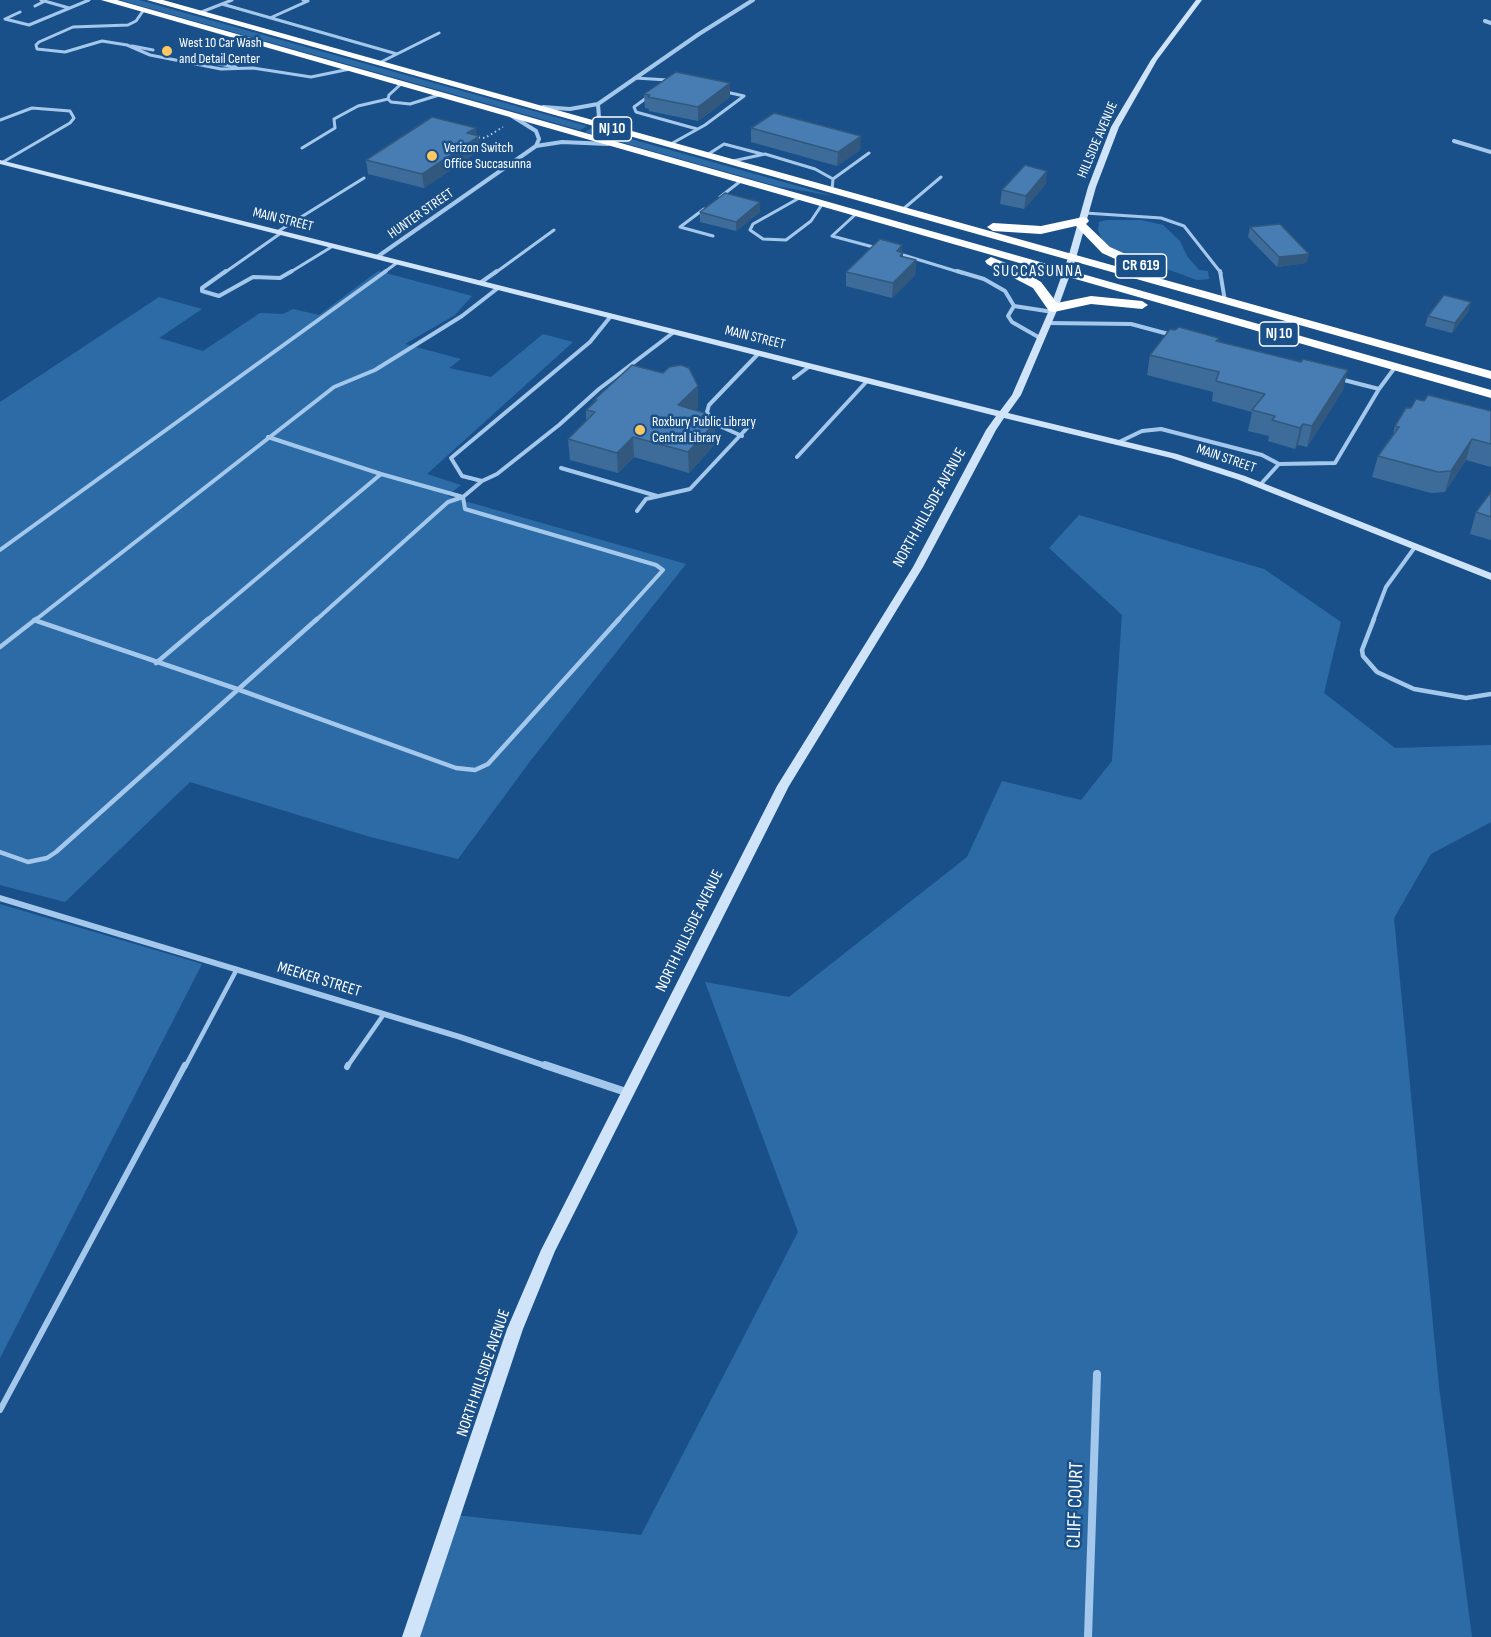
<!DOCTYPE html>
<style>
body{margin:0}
canvas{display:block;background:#1a5089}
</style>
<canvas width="1491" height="1637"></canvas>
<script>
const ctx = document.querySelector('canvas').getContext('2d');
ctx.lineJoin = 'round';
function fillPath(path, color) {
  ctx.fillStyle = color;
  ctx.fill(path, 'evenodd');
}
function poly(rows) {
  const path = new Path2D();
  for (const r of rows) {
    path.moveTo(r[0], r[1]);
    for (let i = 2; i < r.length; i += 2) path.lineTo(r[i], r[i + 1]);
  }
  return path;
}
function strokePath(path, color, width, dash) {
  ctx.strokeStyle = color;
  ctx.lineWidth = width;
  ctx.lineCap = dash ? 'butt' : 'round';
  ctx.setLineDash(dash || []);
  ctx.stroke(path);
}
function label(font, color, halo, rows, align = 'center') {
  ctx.font = font + ' "Sofia Sans Condensed",sans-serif';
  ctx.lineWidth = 5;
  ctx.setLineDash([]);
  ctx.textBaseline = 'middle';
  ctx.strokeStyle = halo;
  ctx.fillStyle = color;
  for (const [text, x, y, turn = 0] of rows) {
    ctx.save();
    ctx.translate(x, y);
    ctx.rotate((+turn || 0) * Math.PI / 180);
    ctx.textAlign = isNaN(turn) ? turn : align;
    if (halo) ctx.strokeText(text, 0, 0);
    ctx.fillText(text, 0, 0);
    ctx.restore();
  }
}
const green = poly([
 [120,0,139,0,587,126,580,130],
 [592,128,833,196,776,186,585,132],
 [1107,220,1141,220,1163,225,1180,241,1187,256,1199,270,1208,271,1209,279,1197,280,1114,250,1102,240,1098,230,1099,222],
 [378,271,472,296,455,315,405,344,461,359,449,368,491,377,543,334,573,342,427,474,461,485,447,496,686,564,531,760,458,859,367,836,190,782,65,902,0,885,0,402,159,297,202,309,159,338,203,351,260,313,283,314,293,309,319,315],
 [1079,515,1264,569,1341,622,1324,693,1395,748,1491,745,1491,822,1431,854,1394,918,1439,1387,1472,1637,407,1637,445,1514,641,1535,798,1232,705,982,789,997,967,857,1002,781,1081,800,1112,761,1122,615,1049,548],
 [0,904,202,964,0,1358]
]);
const path = poly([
 [474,137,485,138,503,127]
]);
const laneFar3 = poly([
 [41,0,69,8],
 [222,4,397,54],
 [35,6,45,1],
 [143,11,136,21,128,25,73,27,39,42,36,45,37,49,65,52,102,41,127,45,150,55,221,69,253,68,311,77,350,69],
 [20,12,5,19,29,25,89,0],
 [199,13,232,0],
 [270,18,308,1,303,0],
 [132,46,153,50],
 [379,63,439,33],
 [218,64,236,67],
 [635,78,668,80],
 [401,84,389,95,388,99,391,102,410,104,439,95],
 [649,96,634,107,636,112,697,129],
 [0,120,32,108,70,111,74,118,70,123,3,162],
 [669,145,705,125,744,96,726,92],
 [302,148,335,128,334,119,358,106,388,99],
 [707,155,724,144,762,154],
 [733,161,765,154,815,169,833,179],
 [832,190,833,179,869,153],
 [720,197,742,180],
 [801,197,753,224,750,230,763,239,786,240,811,221,823,203],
 [704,209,680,227,713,236],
 [902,210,941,177],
 [857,213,832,236,877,248],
 [1085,213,1161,218,1184,226,1221,273],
 [277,232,364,178],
 [900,254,962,273],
 [224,273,281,233],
 [289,273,333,246],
 [383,273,398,262],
 [495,273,554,230]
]);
const laneFar2 = poly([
 [226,271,202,288,202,291,219,296,253,277,280,278,292,271],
 [957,271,984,279,1005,291,1014,306],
 [1220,271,1225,301],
 [480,283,497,271],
 [1014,306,1008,316,1012,322,1040,338],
 [1014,306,1053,312],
 [611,316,590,342,451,458,462,476,482,481,497,474,559,425,599,389,674,332],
 [1047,323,1131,324,1172,335],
 [794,378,810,366],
 [1340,379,1379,389],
 [742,436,713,423,707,412,709,405,759,353],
 [268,437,381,474,463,497,465,509,656,565,663,570,617,621],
 [1117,443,1142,431,1161,429,1262,455,1279,464],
 [797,457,868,380],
 [561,468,657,496],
 [1260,485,1279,464,1335,463,1379,389,1396,366],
 [637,511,646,499,690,489,749,426],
 [0,550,386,271],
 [34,621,334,387,375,370,462,316,498,288],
 [206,621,381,474],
 [315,621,448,502,463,497,482,481],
 [1373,621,1386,587,1415,547]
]);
const laneFar1 = poly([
 [1374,619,1362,650,1363,656,1377,672,1414,689,1466,698,1491,694],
 [34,620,237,689,456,768,475,770,488,764,619,619],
 [0,647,36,619],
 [156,663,208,619],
 [0,852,28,862,47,858,56,852,317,619],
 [185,1067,237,969],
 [347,1067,384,1014]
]);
const lane = poly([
 [347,1067,348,1065],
 [0,1410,185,1065]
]);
const streetFar2 = poly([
 [1485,21,1491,23],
 [598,104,599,118,611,127],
 [543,107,570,109,598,104,699,34,753,0],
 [512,116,536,131,539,139,536,146],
 [1454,141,1491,152],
 [377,257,536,146,562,142,608,144]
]);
const streetFar1 = poly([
 [0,898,460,1037,549,1067]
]);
const street = poly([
 [545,1065,629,1093],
 [1088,1637,1097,1374]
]);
const secondary = poly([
 [1196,0,1202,0,1157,60,1119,127,1096,187,1076,258,1058,308,1021,395,1008,413,1177,454,1245,476,1491,573,1491,580,1239,480,1171,458,1004,418,996,430,923,567,789,786,555,1251,523,1329,420,1637,402,1637,507,1329,541,1250,777,786,913,567,986,430,996,416,0,164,0,160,1000,411,1012,395,1050,308,1068,258,1088,187,1111,127,1151,60,1196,0]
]);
const highway = poly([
 [101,0,117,0,1491,390,1491,398,101,0],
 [147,0,163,0,1491,371,1491,379,147,0],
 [1083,217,1087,218,1089,221,1086,224,1110,247,1152,266,1154,269,1152,272,1144,272,1102,253,1076,226,1041,234,993,231,987,227,993,223,1041,226,1083,217],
 [991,257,1018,268,1041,282,1057,303,1091,296,1142,301,1148,305,1142,309,1091,304,1054,312,1049,311,1033,288,987,264,985,261,991,257]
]);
const wall = poly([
 [644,94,730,97,698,121,649,111,649,109,645,108],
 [751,128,860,150,837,166,751,142],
 [477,136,480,150,424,188,368,174,366,160],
 [1046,184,1024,209,1000,204,1002,190],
 [700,212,760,212,736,231,700,222],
 [1250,227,1309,254,1306,263,1277,267,1248,237],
 [902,245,902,252,903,253,903,257,916,260,915,275,892,298,846,286,846,272],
 [1471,302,1468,312,1452,333,1425,326,1428,316],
 [1219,338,1218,342,1343,390,1307,447,1298,445,1295,449,1268,441,1269,436,1248,431,1252,412,1212,401,1213,392,1147,375,1150,355],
 [663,373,698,407,695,410,705,421,715,423,715,444,689,473,634,457,618,473,570,460,568,439,586,421,586,410,595,402,594,400],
 [1491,411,1491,467,1466,460,1445,492,1431,493,1372,477,1378,456,1393,434,1395,426],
 [1491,492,1491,540,1470,534,1476,512]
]);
const shadedWall = poly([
 [730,83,730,97,698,121,698,107],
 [476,128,477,138,479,136,480,150,424,188,422,174,467,133],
 [861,136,860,150,837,166,838,152],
 [1047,171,1046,184,1024,209,1026,196],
 [760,202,760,212,736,231,736,222],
 [902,245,902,254,903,253,902,267,897,251],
 [1309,254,1306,263,1277,267,1279,257],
 [916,260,915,275,892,298,893,283],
 [1471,302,1468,312,1452,333,1455,323],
 [1348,370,1343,390,1307,447,1312,426],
 [698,386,698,407,678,426,678,405],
 [705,413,706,433,715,423,715,444,689,473,688,452,699,419],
 [1303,424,1298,445,1295,449,1300,428],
 [633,437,634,457,618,473,617,453],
 [1472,439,1466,460,1445,492,1451,471]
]);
const building = poly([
 [676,72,730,83,698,107,648,97,650,95,644,94,676,72],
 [774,113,861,136,838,152,751,128,774,113],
 [432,117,476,128,467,133,479,136,422,174,366,160,432,117],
 [1025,165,1047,171,1026,196,1002,190,1025,165],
 [725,193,760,202,736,222,700,212,725,193],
 [1280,224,1309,254,1279,257,1250,227,1280,224],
 [880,239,902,245,897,251,903,253,900,256,916,260,893,283,846,272,880,239],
 [1444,295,1471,302,1455,323,1428,316,1444,295],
 [1179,327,1219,338,1216,341,1301,362,1303,359,1348,370,1312,426,1303,424,1300,428,1272,420,1275,416,1252,410,1265,394,1216,381,1219,372,1150,355,1170,329,1175,330,1179,327],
 [632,365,663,373,669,367,681,365,689,368,698,386,678,405,705,413,699,419,715,423,688,452,633,437,617,453,568,439,595,412,586,410,597,400,594,400,632,365],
 [1428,395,1491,411,1491,444,1472,439,1451,471,1438,472,1378,456,1399,427,1395,426,1406,408,1411,408,1416,399,1424,401,1428,395],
 [1491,492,1491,517,1476,512,1491,492]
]);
const markers = [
 [167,51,6,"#fec860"],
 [432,156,6,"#fec860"],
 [640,430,6,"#fec860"]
];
const farPoinames = [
 ["West 10 Car Wash",179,43],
 ["and Detail Center",179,59],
 ["Verizon Switch",444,148],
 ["Office Succasunna",444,164],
 ["Roxbury Public Library",652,422],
 ["Central Library",652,438]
];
const farStreetnames = [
 ["HILLSIDE AVENUE",1098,140,-67],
 ["HUNTER STREET",421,214,-35],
 ["MAIN STREET",283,220,14],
 ["MAIN STREET",755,338,14],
 ["MAIN STREET",1226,459,19]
];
const shields = [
 [612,129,39],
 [1141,266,51],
 [1279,334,39]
];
const shieldNames = [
 ["NJ 10",612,129],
 ["CR 619",1141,266],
 ["NJ 10",1279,334]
];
const farQuarternames = [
 ["SUCCASUNNA",1038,272]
];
const streetNames = [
 ["NORTH HILLSIDE AVENUE",930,508,-61],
 ["NORTH HILLSIDE AVENUE",690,931,-64],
 ["MEEKER STREET",319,980,17],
 ["NORTH HILLSIDE AVENUE",484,1373,-71]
];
const nearStreetnames = [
 ["CLIFF COURT",1076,1505,-88]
];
fillPath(green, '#2d6ba7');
strokePath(path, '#a4c8ec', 2, [1.5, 3]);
strokePath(laneFar3, '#a4c8ec', 3);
strokePath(laneFar2, '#a4c8ec', 4);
strokePath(laneFar1, '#a4c8ec', 4.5);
strokePath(lane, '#a4c8ec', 6);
strokePath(streetFar2, '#a4c8ec', 4);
strokePath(streetFar1, '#a4c8ec', 6);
strokePath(street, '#a4c8ec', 8);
fillPath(secondary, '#d0e4f9');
fillPath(highway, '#fff');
fillPath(wall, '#3d6c9a');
fillPath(shadedWall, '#32587d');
fillPath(building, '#477db3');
strokePath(building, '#32587d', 1.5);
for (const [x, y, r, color] of markers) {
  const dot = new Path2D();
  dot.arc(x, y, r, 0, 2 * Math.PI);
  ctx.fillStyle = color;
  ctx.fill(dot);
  strokePath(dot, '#1a5089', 2);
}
label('14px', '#fff', '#1a5089', farPoinames, 'left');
label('14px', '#fff', '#1a5089', farStreetnames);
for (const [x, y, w] of shields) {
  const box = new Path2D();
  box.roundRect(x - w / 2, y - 12, w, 24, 4.5);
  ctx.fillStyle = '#1a5089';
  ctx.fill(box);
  strokePath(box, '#fff', 1.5);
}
label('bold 15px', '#fff', null, shieldNames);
ctx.letterSpacing = '1.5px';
label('16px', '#fff', '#1a5089', farQuarternames);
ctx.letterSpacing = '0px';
label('16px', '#fff', '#1a5089', streetNames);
label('20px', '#fff', '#1a5089', nearStreetnames);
</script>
